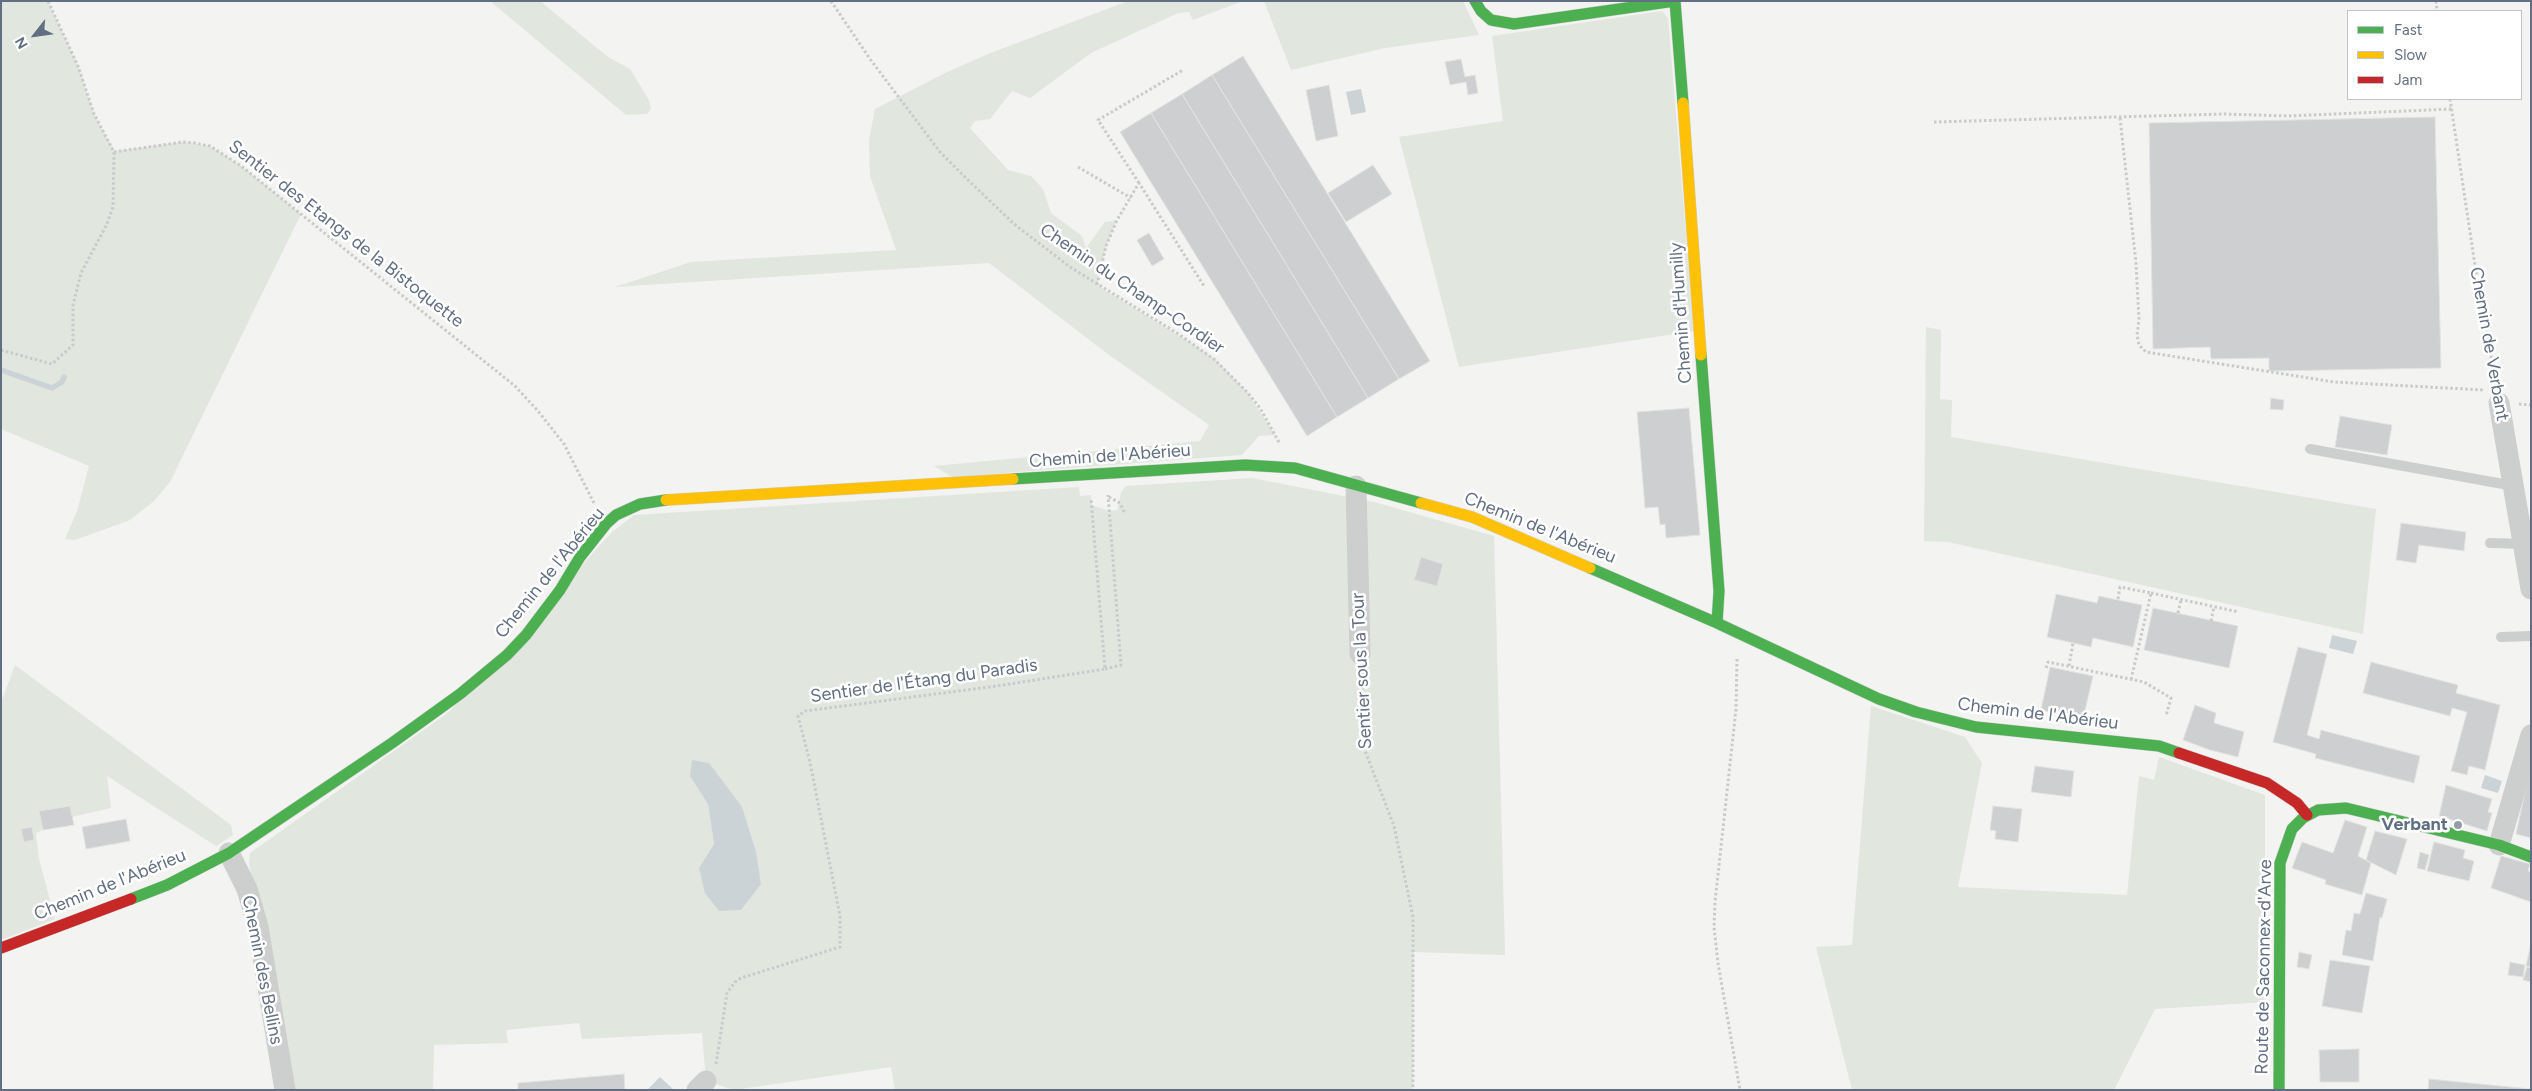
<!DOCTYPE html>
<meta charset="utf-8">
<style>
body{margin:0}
#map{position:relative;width:2532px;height:1091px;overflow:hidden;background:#f3f3f1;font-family:Figtree,sans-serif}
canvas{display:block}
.frame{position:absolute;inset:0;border:2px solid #626f82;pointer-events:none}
.legend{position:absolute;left:2347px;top:10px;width:175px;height:90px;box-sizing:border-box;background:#fff;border:1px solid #c0c5cd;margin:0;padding:6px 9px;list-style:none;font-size:15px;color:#626f82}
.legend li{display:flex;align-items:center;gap:10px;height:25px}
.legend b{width:25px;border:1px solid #c0c5cd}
.north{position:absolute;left:10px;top:10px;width:50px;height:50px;-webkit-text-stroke:4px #fff;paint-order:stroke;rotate:240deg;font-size:14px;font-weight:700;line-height:20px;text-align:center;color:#626f82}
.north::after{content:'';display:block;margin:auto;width:18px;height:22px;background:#626f82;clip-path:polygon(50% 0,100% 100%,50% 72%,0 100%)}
</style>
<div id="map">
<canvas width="2532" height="1091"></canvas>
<div class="frame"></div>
<ul class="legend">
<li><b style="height:6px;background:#4caf50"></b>Fast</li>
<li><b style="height:6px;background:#ffc107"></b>Slow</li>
<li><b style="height:6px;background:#c62828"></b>Jam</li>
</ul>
<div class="north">N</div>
</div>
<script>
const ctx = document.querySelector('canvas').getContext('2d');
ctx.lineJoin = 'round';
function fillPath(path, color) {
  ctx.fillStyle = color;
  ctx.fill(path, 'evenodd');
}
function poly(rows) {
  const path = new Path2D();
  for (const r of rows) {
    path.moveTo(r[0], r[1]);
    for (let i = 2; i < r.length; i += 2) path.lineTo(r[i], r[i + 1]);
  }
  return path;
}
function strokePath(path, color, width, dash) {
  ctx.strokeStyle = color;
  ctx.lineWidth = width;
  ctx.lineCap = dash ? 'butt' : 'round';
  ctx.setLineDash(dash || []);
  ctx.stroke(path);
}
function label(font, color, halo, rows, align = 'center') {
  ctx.font = font + ' Figtree,sans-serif';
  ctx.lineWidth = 5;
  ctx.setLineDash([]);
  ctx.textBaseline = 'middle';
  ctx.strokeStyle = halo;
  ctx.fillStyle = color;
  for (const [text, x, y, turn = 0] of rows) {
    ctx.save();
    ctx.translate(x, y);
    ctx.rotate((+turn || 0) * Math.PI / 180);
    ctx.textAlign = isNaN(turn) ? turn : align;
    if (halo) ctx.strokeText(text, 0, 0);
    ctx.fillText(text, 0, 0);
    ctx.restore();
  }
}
const green = poly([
 [1,1,48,1,78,66,94,114,114,151,183,142,210,146,241,166,301,214,170,482,154,501,130,520,75,540,65,539,77,511,89,466,1,429],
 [490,1,540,1,608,57,630,69,649,100,651,109,647,114,626,115],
 [1128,1,1243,1,1193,20,1189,12,1178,13,1091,53,1030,98,1012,91,990,119,975,121,970,128,1008,170,1031,176,1043,189,1051,213,1082,236,1086,248,1105,222,1117,220,1106,246,1097,285,1199,348,1216,360,1247,392,1275,435,1259,436,1242,455,952,477,934,466,1200,441,1209,425,1109,355,989,263,615,287,691,262,896,250,870,176,869,140,875,109,943,74,988,54],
 [1264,1,1463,1,1479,35,1385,48,1291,70],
 [1662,11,1668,18,1694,331,1459,367,1399,137,1503,121,1492,36],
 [1926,327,1941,330,1940,399,1952,400,1951,437,2376,509,2363,634,1948,542,1924,541],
 [1252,478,1374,502,1494,536,1505,955,1414,952,1413,1090,895,1090,891,1067,734,1090,706,1081,702,1033,582,1039,579,1023,506,1030,508,1043,434,1045,433,1090,292,1090,249,863,250,853,449,712,611,533,634,515,1079,487,1080,496,1091,495,1092,505,1109,511,1117,510,1121,493,1126,486],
 [708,804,740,910,699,868,714,844],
 [15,665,231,825,233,835,216,846,107,776,111,808,72,817,70,806,40,811,43,830,36,833,39,859,55,919,1,940,1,703],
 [1871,706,1965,737,1982,763,1958,887,2127,895,2139,776,2154,780,2159,757,2265,795,2265,1002,2155,1009,2114,1090,1852,1090,1816,947,1852,945]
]);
const water = poly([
 [1361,89,1366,112,1351,115,1346,92],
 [2332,635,2357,641,2353,654,2329,648],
 [692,760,709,763,742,807,756,852,761,884,741,910,719,911,705,893,699,868,714,844,708,804,690,776],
 [2485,775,2502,781,2498,793,2481,788],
 [660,1077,673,1089,647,1090]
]);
const stream = poly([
 [1,370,52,388,62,382,64,377]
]);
const building = poly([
 [1243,56,1430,361,1399,379,1212,75,1243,56],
 [1461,59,1465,77,1475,75,1478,93,1468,95,1466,82,1450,85,1445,62,1461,59],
 [1212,75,1399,379,1368,398,1182,94,1212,75],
 [1329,85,1338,136,1316,141,1306,90,1329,85],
 [1182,94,1368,398,1337,417,1151,113,1182,94],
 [1151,113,1337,417,1307,436,1120,132,1151,113],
 [2435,117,2441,368,2269,371,2269,358,2211,359,2210,347,2153,349,2149,123,2435,117],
 [1373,165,1392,194,1346,222,1328,193,1373,165],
 [1149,233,1164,259,1152,266,1137,240,1149,233],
 [2271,398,2284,400,2283,410,2270,409,2271,398],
 [1689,408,1700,535,1666,538,1665,524,1660,525,1658,507,1645,508,1637,412,1689,408],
 [2340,416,2392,425,2387,455,2335,447,2340,416],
 [2401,523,2466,532,2464,551,2419,545,2416,563,2396,560,2401,523],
 [1421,557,1443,564,1437,586,1414,580,1421,557],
 [2056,594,2097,603,2099,596,2142,605,2133,647,2093,638,2091,647,2047,637,2056,594],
 [2153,608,2238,626,2229,668,2144,650,2153,608],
 [2298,647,2327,654,2307,735,2319,739,2321,730,2420,756,2414,783,2315,758,2316,754,2273,742,2298,647],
 [2371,662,2458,685,2456,693,2500,705,2485,770,2469,766,2467,775,2451,771,2467,712,2452,708,2450,716,2363,693,2371,662],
 [2050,667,2093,676,2083,719,2041,710,2050,667],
 [2195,705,2216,713,2214,723,2244,732,2238,757,2210,750,2183,740,2195,705],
 [2035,766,2074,771,2071,797,2031,792,2035,766],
 [2530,769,2531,769,2531,838,2516,834,2530,769],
 [2446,785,2492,799,2488,812,2492,813,2487,831,2439,816,2446,785],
 [70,806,74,825,43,830,39,811,70,806],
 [1993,806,2022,809,2018,842,1995,839,1996,831,1990,830,1993,806],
 [126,819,130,841,86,849,82,827,126,819],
 [2345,820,2367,827,2358,856,2371,863,2362,895,2325,884,2326,880,2292,868,2302,842,2333,853,2345,820],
 [32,827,34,840,24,842,21,829,32,827],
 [2375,831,2407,839,2396,875,2366,860,2375,831],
 [2434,842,2465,850,2463,858,2474,861,2469,881,2427,871,2434,842],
 [2420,852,2429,855,2425,870,2417,868,2420,852],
 [2501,856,2530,864,2528,871,2531,872,2531,902,2491,888,2501,856],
 [2366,893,2387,899,2382,918,2380,917,2373,961,2342,955,2346,930,2351,931,2354,913,2360,914,2366,893],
 [2530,947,2531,947,2531,967,2526,966,2530,947],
 [2299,952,2312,955,2309,969,2297,967,2299,952],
 [2330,960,2370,966,2362,1013,2322,1006,2330,960],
 [2510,962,2525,965,2523,977,2508,975,2510,962],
 [2527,967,2531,968,2531,982,2523,980,2527,967],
 [2359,1049,2359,1082,2320,1082,2319,1050,2359,1049],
 [624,1074,625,1090,518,1090,518,1083,624,1074],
 [2429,1079,2531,1089,2531,1090,2428,1090,2429,1079]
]);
const path = poly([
 [831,1,870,59,940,152,966,178,1014,224,1070,267,1177,333,1215,360,1247,392,1260,408,1280,444],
 [2436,1,2437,11],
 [2450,99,2476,272,2496,384],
 [2120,118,2136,263,2139,320,2137,335,2139,345,2146,352,2334,382,2484,390],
 [1934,122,2224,114,2288,116,2452,109],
 [114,152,183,142,195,143,210,146,241,166,515,386,538,411,564,444,595,505],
 [1078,167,1131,198],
 [1139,183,1098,120,1183,70],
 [1097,285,1106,246,1117,220,1139,183,1204,286],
 [1,350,52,364,73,345,73,305,81,273,107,224,113,207,114,152,94,114,78,66,48,1],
 [2519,404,2531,405],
 [1109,497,1120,503,1125,514],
 [2151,593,2239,612],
 [2118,599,2120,587,2151,593,2131,680],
 [2178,613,2181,600],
 [2211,621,2214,607],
 [1737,659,1736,709,1715,902,1714,927,1718,963,1740,1090],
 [2069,666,2073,643],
 [2046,668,2048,662,2144,682,2171,698,2166,716],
 [1105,669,1121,665,1108,495],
 [1362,672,1364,748,1394,826,1413,917,1413,1090],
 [716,1064,727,993,735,982,741,978,840,947,840,916,810,762,798,716,805,711,997,686,1105,669,1091,498]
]);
const lane = poly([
 [2310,449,2514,486],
 [2490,543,2524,544],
 [2501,637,2531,636]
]);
const street = poly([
 [2499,403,2531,589],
 [1356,486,1360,654],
 [2499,845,2531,735],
 [229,853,247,889,258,927,285,1090],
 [697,1090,706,1081]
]);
const fast = poly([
 [1475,1,1481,11,1491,20,1514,24,1675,1,1683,103],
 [1701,355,1719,591,1717,623],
 [1013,479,1245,465,1295,468,1421,503],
 [1590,568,1717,623,1879,699,1916,712,1976,727,2159,746,2179,753],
 [131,899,167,885,229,853,392,743,460,694,507,655,526,635,560,590,580,557,606,524,616,515,640,504,666,500],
 [2279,1090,2280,863,2292,829,2303,818,2318,810,2346,808,2499,845,2531,857]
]);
const slow = poly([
 [1683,103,1701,355],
 [666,500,1013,479],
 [1421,503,1472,517,1590,568]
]);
const jam = poly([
 [2179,753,2267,783,2297,803,2307,815],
 [1,948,131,899]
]);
const markers = [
 [2458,825,5,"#959da9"]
];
const streetNames = [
 ["Sentier des Etangs de la Bistoquette",346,234,38],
 ["Chemin du Champ-Cordier",1132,289,34],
 ["Chemin d'Humilly",1681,313,-94],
 ["Chemin de Verbant",2489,344,80],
 ["Chemin de l'Abérieu",1110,456,-4],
 ["Chemin de l'Abérieu",1540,528,22],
 ["Chemin de l'Abérieu",550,573,-51],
 ["Sentier sous la Tour",1362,671,-93],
 ["Sentier de l'Étang du Paradis",924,681,-8],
 ["Chemin de l'Abérieu",2038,714,7],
 ["Chemin de l'Abérieu",110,885,-22],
 ["Route de Saconnex-d'Arve",2264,967,-89],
 ["Chemin des Bellins",262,970,79]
];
const poiNames = [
 ["Verbant",2448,825]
];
fillPath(green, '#e1e6df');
fillPath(water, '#ccd3d7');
strokePath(stream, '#ccd3d7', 5.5);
fillPath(building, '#cecfd0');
strokePath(building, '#e2e2e1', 1);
strokePath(fast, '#ced0d0', 12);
strokePath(slow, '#ced0d0', 12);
strokePath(jam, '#ced0d0', 12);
strokePath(path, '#c9cacb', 3, [2.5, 2.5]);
strokePath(lane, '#cdcece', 10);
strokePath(street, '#cdcece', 21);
strokePath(fast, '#4caf50', 11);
strokePath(slow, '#ffc107', 11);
strokePath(jam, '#c62828', 11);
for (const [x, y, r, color] of markers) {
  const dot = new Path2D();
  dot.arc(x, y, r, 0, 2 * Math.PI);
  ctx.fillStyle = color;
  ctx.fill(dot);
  strokePath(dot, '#fff', 2);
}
label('18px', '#626f82', '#fff', streetNames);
label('bold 18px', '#626f82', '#fff', poiNames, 'right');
</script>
